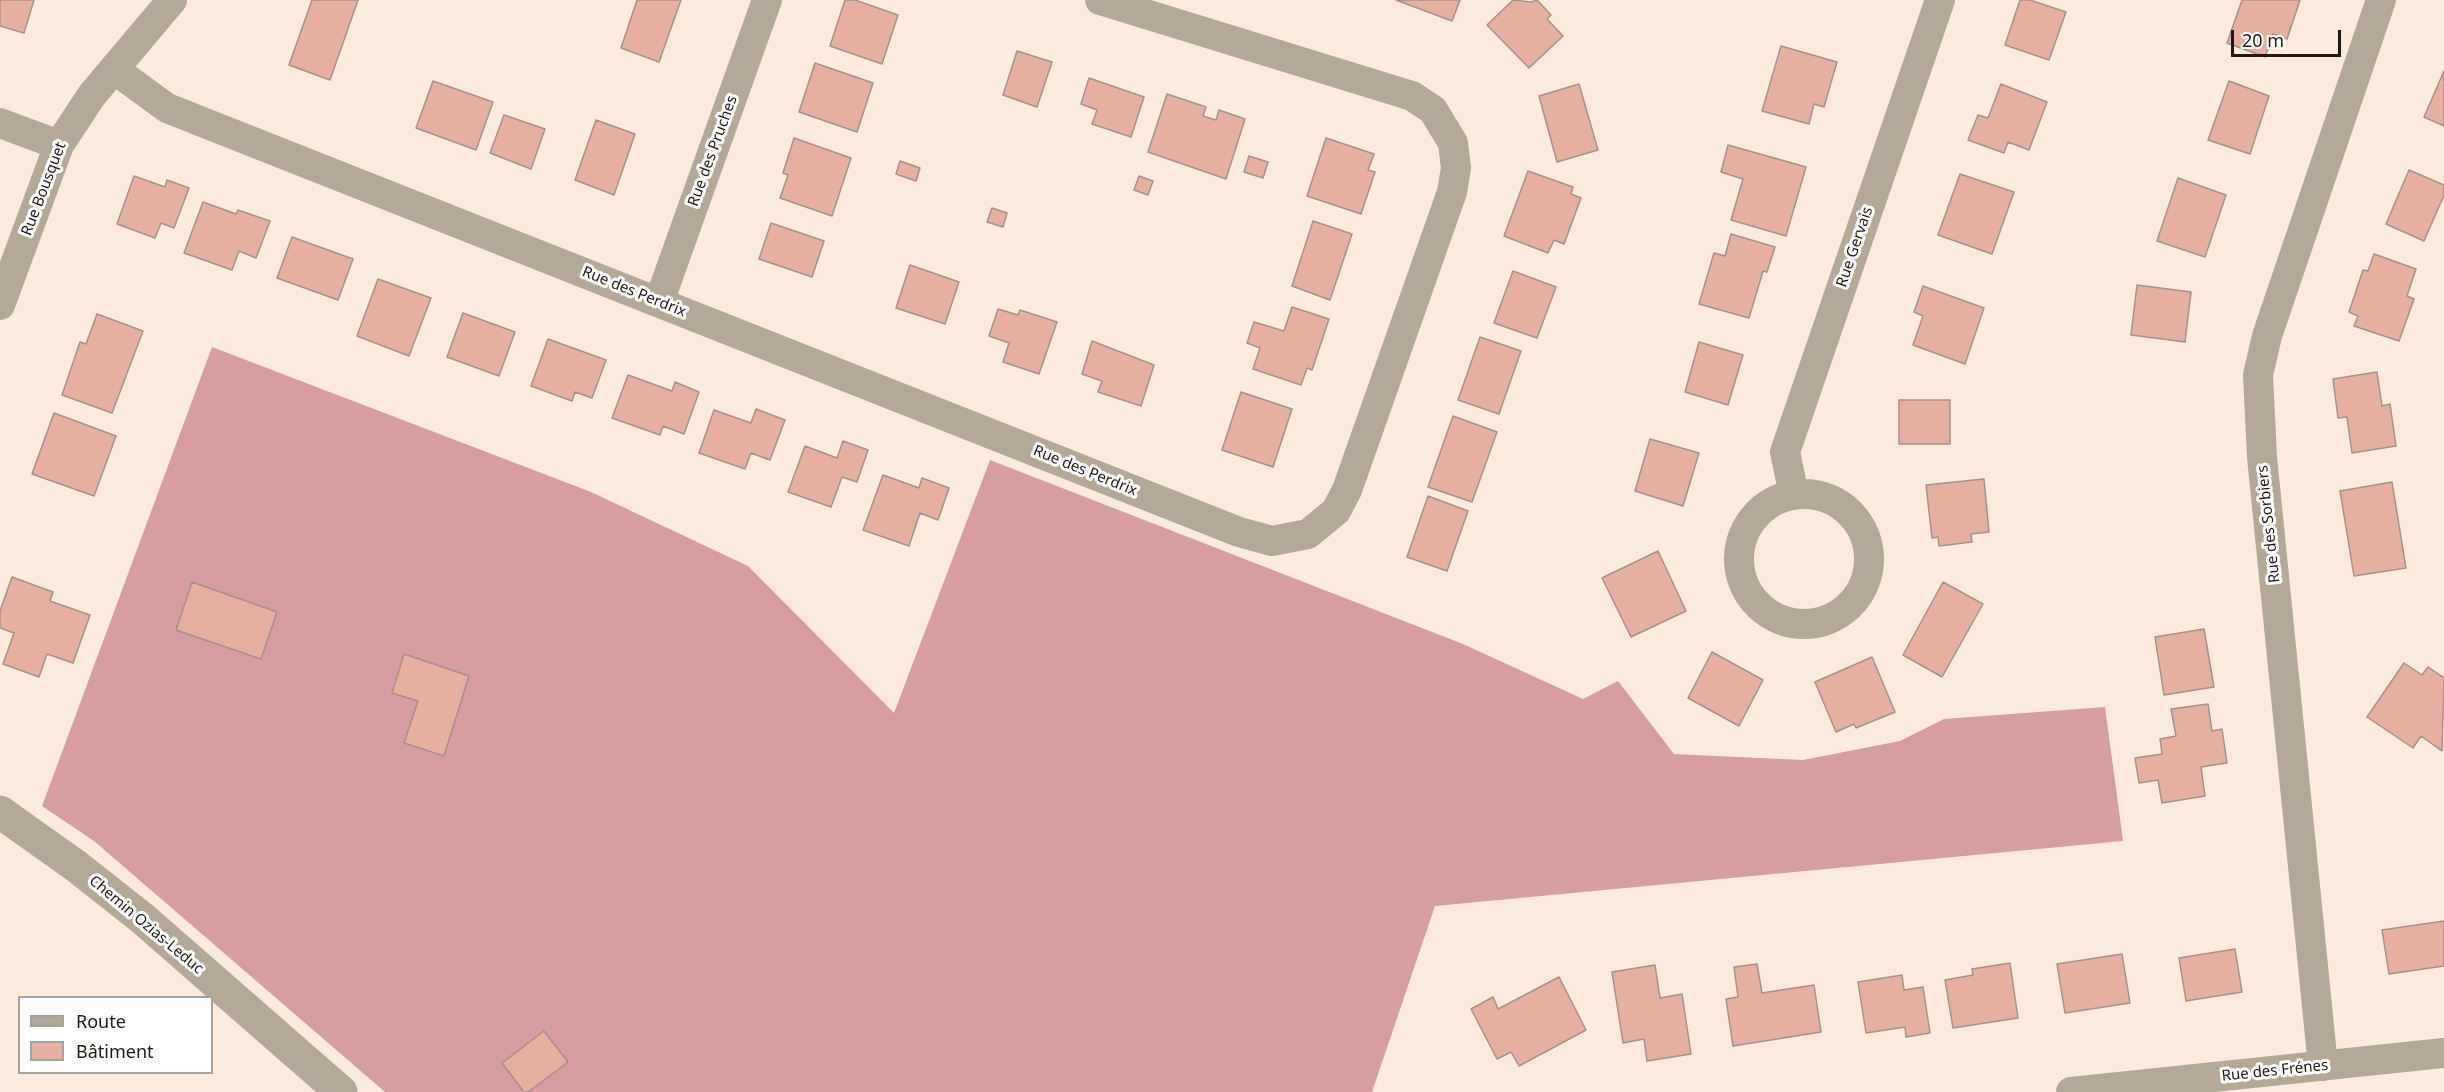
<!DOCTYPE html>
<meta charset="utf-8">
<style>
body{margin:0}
#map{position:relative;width:2444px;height:1092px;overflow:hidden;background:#fceadc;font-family:"Noto Sans",sans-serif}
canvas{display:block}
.legend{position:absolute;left:18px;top:996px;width:195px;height:78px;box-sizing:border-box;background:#fff;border:2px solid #a5a3a1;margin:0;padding:8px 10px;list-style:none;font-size:18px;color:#1f1914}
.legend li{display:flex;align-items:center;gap:12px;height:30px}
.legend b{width:30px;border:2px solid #a5a3a1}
.scale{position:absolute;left:2231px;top:30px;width:110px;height:27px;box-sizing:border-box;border:3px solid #1f1914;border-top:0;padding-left:8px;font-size:18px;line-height:21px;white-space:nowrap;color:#1f1914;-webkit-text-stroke:4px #fff;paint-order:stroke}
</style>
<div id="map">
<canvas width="2444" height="1092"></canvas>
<ul class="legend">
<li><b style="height:8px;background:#b4a996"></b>Route</li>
<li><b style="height:16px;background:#e5b0a0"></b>Bâtiment</li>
</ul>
<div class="scale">20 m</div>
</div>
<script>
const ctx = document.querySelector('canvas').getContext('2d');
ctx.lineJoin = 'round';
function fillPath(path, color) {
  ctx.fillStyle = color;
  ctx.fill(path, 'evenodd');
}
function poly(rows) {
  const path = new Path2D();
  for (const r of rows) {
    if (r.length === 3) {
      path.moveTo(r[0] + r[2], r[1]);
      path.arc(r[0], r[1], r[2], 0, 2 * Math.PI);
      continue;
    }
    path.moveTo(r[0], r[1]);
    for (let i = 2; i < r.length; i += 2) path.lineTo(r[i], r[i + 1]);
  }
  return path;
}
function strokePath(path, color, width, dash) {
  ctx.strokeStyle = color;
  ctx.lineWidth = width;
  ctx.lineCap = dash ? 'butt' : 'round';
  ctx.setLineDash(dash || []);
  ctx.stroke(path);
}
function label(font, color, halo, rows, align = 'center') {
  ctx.font = font + ' "Noto Sans",sans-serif';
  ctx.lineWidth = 6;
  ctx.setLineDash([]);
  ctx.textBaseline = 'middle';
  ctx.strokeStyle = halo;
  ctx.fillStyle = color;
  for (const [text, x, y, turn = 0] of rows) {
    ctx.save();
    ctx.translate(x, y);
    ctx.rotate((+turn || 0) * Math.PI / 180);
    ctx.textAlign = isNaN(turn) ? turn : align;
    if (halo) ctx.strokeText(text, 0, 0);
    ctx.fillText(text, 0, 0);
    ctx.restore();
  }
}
const forest = poly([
 [212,347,591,492,748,566,894,713,990,460,1463,644,1583,699,1618,681,1674,754,1803,760,1900,741,1944,719,2105,707,2123,841,1435,906,1372,1092,385,1092,94,841,42,806]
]);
const building = poly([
 [0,0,34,0,24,33,0,26,0,0],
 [312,0,358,0,330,80,289,65,312,0],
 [637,0,681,0,659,62,621,48,637,0],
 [845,0,855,0,898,15,882,64,830,46,845,0],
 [1396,0,1460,0,1452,21,1396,0],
 [1513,0,1531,2,1537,0,1551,15,1547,19,1563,36,1529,68,1487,25,1513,0],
 [2020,0,2030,0,2066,12,2049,60,2005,45,2020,0],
 [2242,0,2300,0,2287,39,2273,34,2265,57,2227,43,2242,0],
 [1781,46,1837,62,1824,107,1814,104,1809,124,1762,111,1781,46],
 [1017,51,1052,62,1037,107,1003,95,1017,51],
 [815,63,873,83,857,132,799,112,815,63],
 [2444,71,2444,126,2424,117,2444,71],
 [1089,78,1144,97,1131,137,1092,124,1097,110,1081,104,1089,78],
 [433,81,493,102,476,150,416,128,433,81],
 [2229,81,2269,96,2250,154,2208,140,2229,81],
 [1579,84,1598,150,1557,162,1539,96,1579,84],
 [2001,84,2047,102,2029,150,2008,142,2004,153,1968,140,1978,115,1988,118,2001,84],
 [1167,94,1206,107,1203,116,1216,120,1219,110,1245,119,1226,179,1148,152,1167,94],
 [504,115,545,129,531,169,490,153,504,115],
 [596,120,635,134,614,195,575,180,596,120],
 [794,138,851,158,832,216,780,198,788,175,783,173,794,138],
 [1326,138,1374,154,1368,170,1375,172,1361,214,1307,196,1326,138],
 [1728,145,1806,167,1786,236,1731,220,1743,179,1721,172,1728,145],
 [1249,156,1268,162,1263,178,1244,172,1249,156],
 [900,161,920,168,916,181,896,174,900,161],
 [2409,170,2444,185,2444,195,2424,241,2386,224,2409,170],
 [1528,171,1573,187,1571,194,1581,198,1564,244,1554,240,1548,253,1504,236,1528,171],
 [1960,174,2014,192,1992,254,1938,235,1960,174],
 [134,176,165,187,167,180,189,188,174,228,161,223,155,238,117,224,134,176],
 [1139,176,1153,181,1148,195,1134,190,1139,176],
 [2178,178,2226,195,2205,257,2157,241,2178,178],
 [203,202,236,214,238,210,270,221,256,258,239,251,232,270,184,253,203,202],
 [992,208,1007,213,1003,227,987,222,992,208],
 [1313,221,1352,234,1330,300,1292,286,1313,221],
 [771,223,824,241,812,277,759,259,771,223],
 [1731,234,1775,247,1767,272,1763,271,1749,318,1699,304,1714,253,1725,256,1731,234],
 [292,237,353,259,338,300,277,278,292,237],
 [2374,254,2416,269,2407,296,2414,299,2399,341,2354,326,2358,316,2349,312,2363,270,2368,271,2374,254],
 [910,265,959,282,945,324,896,308,910,265],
 [1513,271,1556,287,1537,338,1494,323,1513,271],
 [378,279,431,298,409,356,357,336,378,279],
 [2137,285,2191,292,2185,342,2131,335,2137,285],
 [1923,286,1984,308,1965,364,1913,345,1923,316,1914,312,1923,286],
 [1292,307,1329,319,1312,370,1307,368,1301,385,1253,369,1260,348,1247,343,1254,322,1284,331,1292,307],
 [998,309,1018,315,1020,310,1057,322,1039,374,1003,362,1009,343,989,336,998,309],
 [463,313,515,332,499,376,447,357,463,313],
 [97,314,143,331,112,413,62,395,80,342,86,344,97,314],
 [1480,337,1521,351,1499,414,1458,400,1480,337],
 [548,339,606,360,592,398,575,392,572,401,531,386,548,339],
 [1092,341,1154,365,1141,406,1098,392,1102,381,1082,374,1092,341],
 [1699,342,1743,355,1728,405,1685,392,1699,342],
 [2377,372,2382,406,2390,404,2396,446,2352,453,2347,417,2338,418,2333,379,2377,372],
 [628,375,672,391,675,382,699,392,684,434,663,426,660,435,612,418,628,375],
 [1241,392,1292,409,1273,467,1222,450,1241,392],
 [1899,400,1950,400,1950,444,1899,444,1899,400],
 [756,409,785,420,770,460,751,453,745,469,699,453,714,410,751,423,756,409],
 [54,413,116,436,94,496,32,474,54,413],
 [1453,416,1497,432,1472,502,1428,487,1453,416],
 [1650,439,1699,453,1683,506,1635,491,1650,439],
 [843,441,868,450,857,482,842,477,831,507,788,492,805,446,837,458,843,441],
 [883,475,919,488,922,478,949,488,938,520,920,513,909,546,863,530,883,475],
 [1984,479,1989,532,1971,534,1972,542,1939,546,1938,537,1932,538,1926,485,1984,479],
 [2392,482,2406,568,2354,576,2340,491,2392,482],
 [1428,496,1468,511,1447,571,1407,557,1428,496],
 [1658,551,1686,611,1631,637,1602,578,1658,551],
 [12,577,53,592,50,601,90,615,73,663,47,654,39,677,3,664,14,633,0,628,0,611,12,577],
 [192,582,277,612,261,659,176,630,192,582],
 [1943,582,1983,604,1942,677,1903,655,1943,582],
 [2204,629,2214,687,2164,695,2155,637,2204,629],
 [1712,652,1763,680,1739,726,1688,698,1712,652],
 [404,654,469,676,444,756,404,743,418,701,392,693,404,654],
 [1872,657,1895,712,1856,728,1854,724,1836,732,1815,682,1872,657],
 [2404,663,2422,675,2428,667,2444,678,2442,751,2421,736,2413,748,2367,717,2404,663],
 [2208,704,2212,731,2222,729,2227,763,2201,767,2205,796,2162,803,2158,780,2139,783,2135,758,2162,754,2160,739,2176,736,2171,709,2208,704],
 [2444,921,2444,966,2389,974,2382,930,2444,921],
 [2235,949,2242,992,2186,1001,2179,958,2235,949],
 [2122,954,2130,1003,2065,1013,2057,964,2122,954],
 [2010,963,2018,1018,1953,1028,1945,980,1973,975,1972,969,2010,963],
 [1757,964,1762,993,1814,985,1821,1032,1733,1046,1726,999,1738,997,1734,967,1757,964],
 [1655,965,1660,998,1682,994,1691,1054,1647,1061,1644,1039,1623,1043,1612,972,1655,965],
 [1902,975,1904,990,1923,987,1930,1033,1906,1037,1905,1027,1866,1033,1858,982,1902,975],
 [1559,977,1586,1030,1519,1066,1511,1052,1497,1059,1471,1009,1493,997,1498,1009,1559,977],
 [544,1031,568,1062,528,1092,524,1092,502,1063,544,1031]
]);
const minor = poly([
 [115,70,167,108,1239,532,1272,541,1308,534,1336,511,1347,490,1452,192,1456,168,1453,143,1433,110,1412,96,1100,0],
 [0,123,59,145],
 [659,302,767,0],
 [0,305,59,145,92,95,172,0],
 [1804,559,65],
 [1794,495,1785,452,1940,0],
 [2323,1066,2262,457,2258,375,2267,336,2381,0],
 [2071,1092,2444,1053]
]);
const tertiary = poly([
 [0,812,76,866,142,918,341,1092]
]);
const streetNames = [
 ["Rue des Pruches",713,151,-70],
 ["Rue Bousquet",44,189,-69],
 ["Rue Gervais",1855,247,-71],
 ["Rue des Perdrix",634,292,22],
 ["Rue des Perdrix",1085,471,22],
 ["Rue des Sorbiers",2269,524,-96],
 ["Chemin Ozias-Leduc",146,925,40],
 ["Rue des Frénes",2275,1071,-6]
];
fillPath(forest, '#d69ea1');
fillPath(building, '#e5b0a0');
strokePath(building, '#a6918b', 1.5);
strokePath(minor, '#b4a996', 30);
strokePath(tertiary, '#b4a996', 33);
label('15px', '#1f1914', '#fff', streetNames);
</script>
